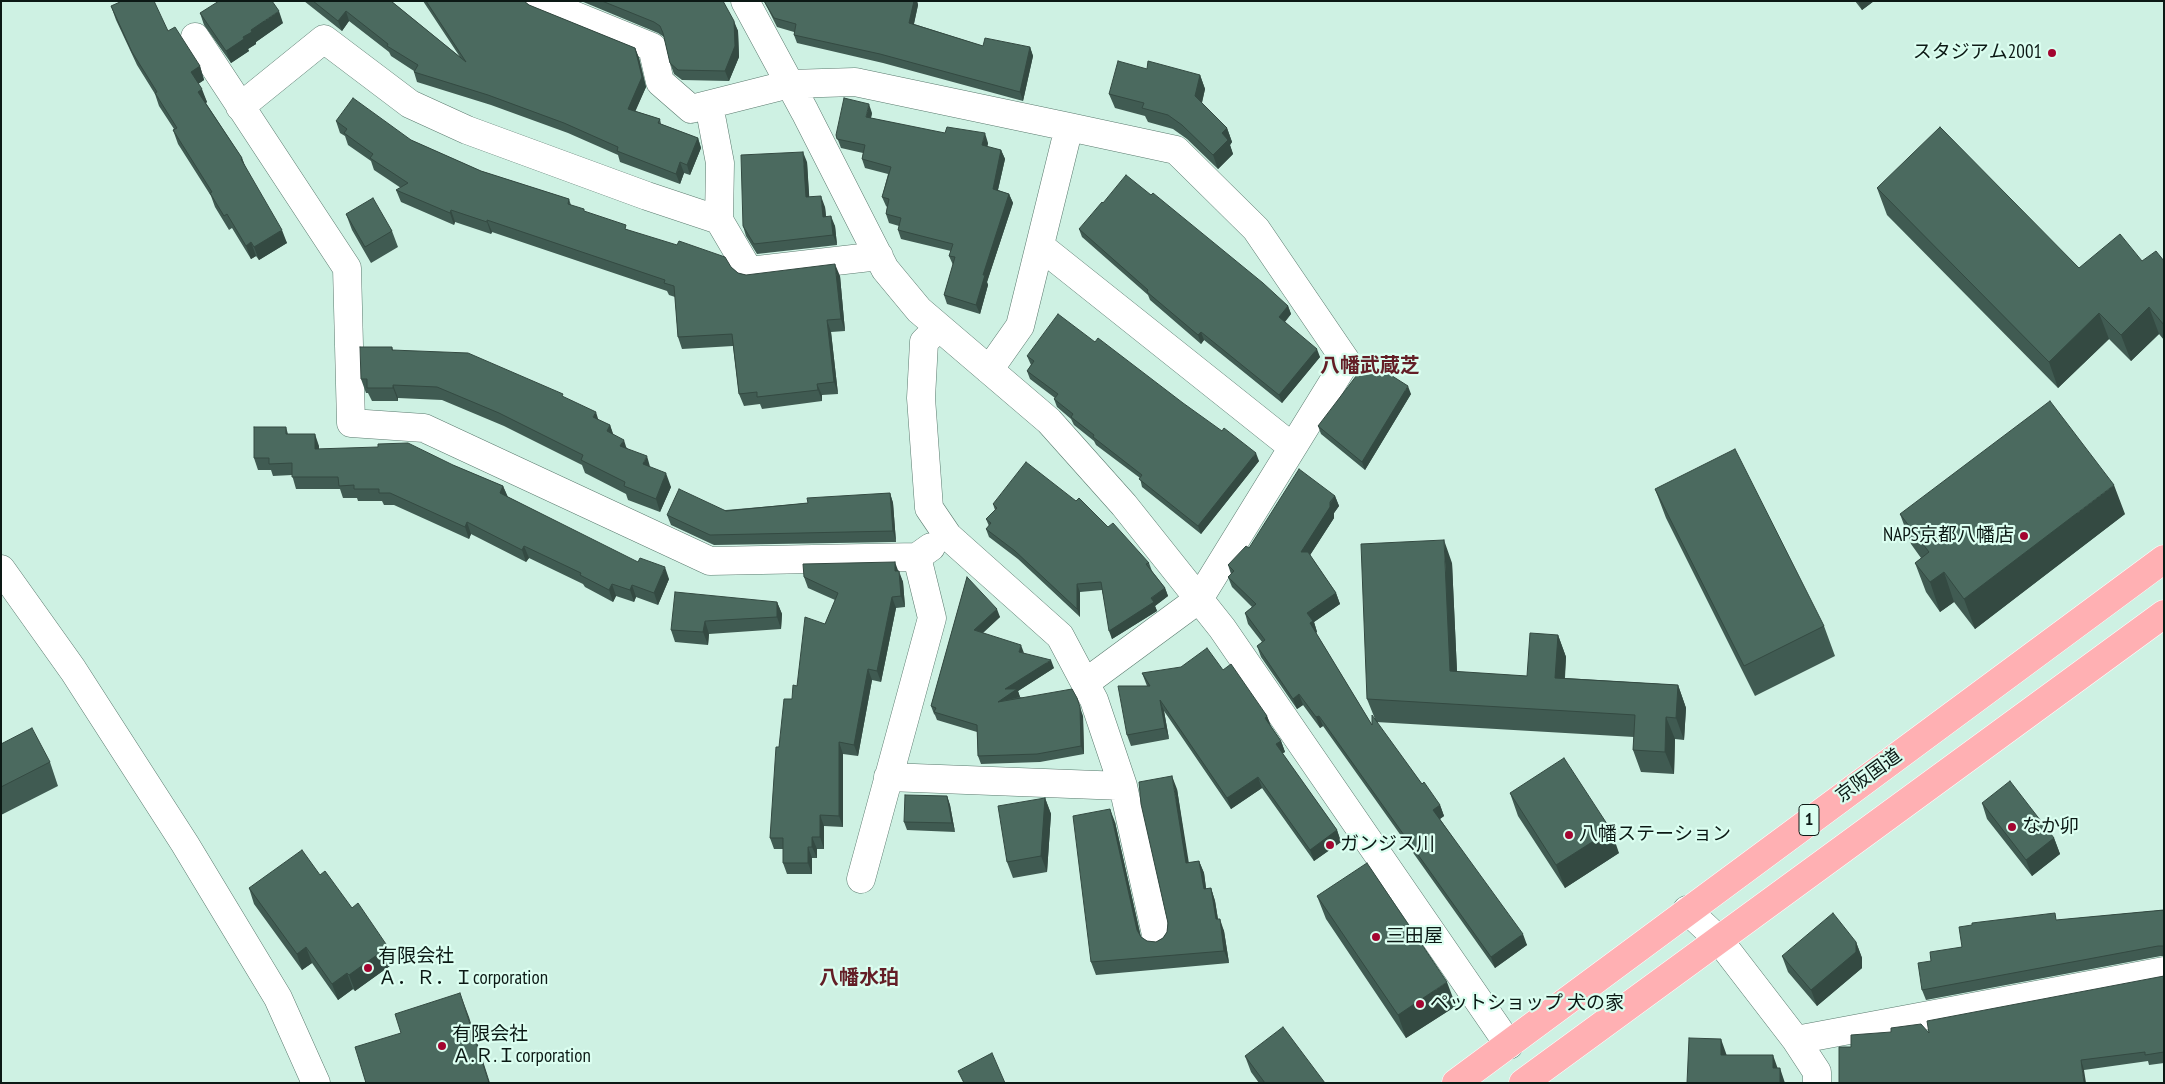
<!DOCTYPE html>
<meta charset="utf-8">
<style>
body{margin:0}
#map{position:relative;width:2165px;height:1084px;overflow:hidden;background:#cef1e3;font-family:"PT Sans Narrow",sans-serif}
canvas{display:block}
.frame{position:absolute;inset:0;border:2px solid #0c1915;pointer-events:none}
</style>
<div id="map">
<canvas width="2165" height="1084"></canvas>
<div class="frame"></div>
</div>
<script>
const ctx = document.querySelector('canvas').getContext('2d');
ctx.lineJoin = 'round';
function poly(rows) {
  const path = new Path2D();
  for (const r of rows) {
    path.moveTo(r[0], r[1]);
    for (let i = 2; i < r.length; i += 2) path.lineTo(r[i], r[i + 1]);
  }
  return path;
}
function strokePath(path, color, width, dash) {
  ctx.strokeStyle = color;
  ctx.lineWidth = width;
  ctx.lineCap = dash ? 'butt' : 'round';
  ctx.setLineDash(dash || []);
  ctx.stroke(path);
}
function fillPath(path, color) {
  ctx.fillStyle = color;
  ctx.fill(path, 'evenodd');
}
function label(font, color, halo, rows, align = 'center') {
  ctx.font = font + ' "PT Sans Narrow","Noto Sans JP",sans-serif';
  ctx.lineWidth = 4.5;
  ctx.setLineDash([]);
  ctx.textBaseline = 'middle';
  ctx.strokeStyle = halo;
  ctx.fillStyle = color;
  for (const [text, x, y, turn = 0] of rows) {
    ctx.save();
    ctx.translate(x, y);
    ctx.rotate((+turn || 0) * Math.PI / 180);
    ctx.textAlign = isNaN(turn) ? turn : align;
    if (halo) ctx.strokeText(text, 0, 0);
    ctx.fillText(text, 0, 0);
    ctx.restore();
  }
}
const minor = poly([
 [539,1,652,47,660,82,691,109,790,84,855,82,1069,127,1176,150,1256,229,1346,361,1199,599,1085,683],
 [745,1,805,112,885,269,919,310,1049,421,1124,505,1222,628,1509,1045],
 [195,37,347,268,351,423,424,428,710,561,917,557],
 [709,105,720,163,719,220,749,271,879,256],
 [240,107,324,39,410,104,467,130,647,196,719,220],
 [1040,246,1291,446],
 [939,327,924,342,921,398,929,508,948,536,1060,636,1094,700,1123,786,1157,939],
 [989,370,1020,326,1069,127],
 [1,569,73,670,185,844,278,998,316,1083],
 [888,777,1123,786],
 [861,879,932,618,917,557,931,547],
 [1687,910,1719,940,1796,1040,1817,1072,1817,1083],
 [1796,1040,2164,971]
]);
const trunk = poly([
 [1456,1083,2164,559],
 [1523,1083,2164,614]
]);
const wall = poly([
 [304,1,391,1,460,57,423,1,524,1,529,5,635,48,639,58,646,87,635,111,660,119,661,124,698,138,701,148,690,175,684,173,680,184,620,162,618,155,568,133,491,105,417,82,414,72,414,71,391,56,389,52,349,21,342,31],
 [581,1,723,1,738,31,739,57,729,81,682,80,674,74,670,63,664,37,658,33],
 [764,1,917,1,918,5,914,24,983,46,1030,47,1033,56,1023,101,883,63,797,43,794,35,794,32,777,27],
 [1855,1,1874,1,1862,10],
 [111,6,168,31,200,66,204,80,198,84,207,102,206,103,242,158,246,169,287,243,259,260,256,256,251,259,232,228,229,230,215,207,211,196,178,144,173,130,174,129,159,106,155,94,137,65,116,20],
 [200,13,283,23,256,42,256,44,248,49,249,51,231,63,204,25],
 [1147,69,1200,75,1205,89,1202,103,1227,128,1232,142,1230,145,1233,154,1218,169,1187,139,1173,129,1148,122,1145,116,1115,108,1109,94],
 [872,113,871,118,988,143,987,147,1001,150,1005,159,998,190,1009,194,1013,203,987,282,988,285,980,314,947,304,944,295,953,265,949,256,951,251,901,239,898,230,899,226,889,223,886,214,887,207,886,206,882,197,888,174,865,168,862,159,863,153,841,148,836,135],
 [336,121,411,140,481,171,569,199,571,205,585,212,628,230,731,267,738,273,746,275,840,276,845,331,831,332,838,394,822,395,822,401,762,409,760,404,744,406,739,394,733,346,682,349,678,337,675,297,669,295,667,291,492,232,491,234,455,222,454,225,401,202,396,190,401,188,374,170,371,161,348,145,345,136,340,133],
 [807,162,809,197,825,207,826,216,835,226,837,245,757,254,746,236,743,226],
 [1877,188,2079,268,2142,261,2164,261,2164,340,2159,334,2131,361,2109,339,2058,388,1887,215],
 [346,214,392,231,398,247,371,263,352,230],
 [1079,229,1288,306,1291,314,1285,322,1320,357,1282,403,1204,340,1201,344,1150,300,1148,295,1082,237],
 [1095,342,1259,461,1201,534,1142,487,1140,478,1096,445,1094,441,1074,425,1071,419,1057,407,1054,399,1055,398,1030,379,1027,371,1031,365,1027,356],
 [392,347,393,350,564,398,598,420,610,425,613,435,627,448,650,467,671,487,660,512,628,500,626,494,585,473,582,465,504,426,442,400,398,398,398,401,372,401,368,393,366,393,361,379],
 [1374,374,1411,394,1365,470,1321,434,1318,426],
 [286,427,288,434,319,446,319,449,453,465,503,486,508,497,669,579,658,605,636,597,634,602,616,596,613,602,585,587,583,584,529,558,526,562,471,534,469,539,394,505,384,505,382,501,358,501,357,498,343,498,340,489,296,489,292,475,273,476,271,470,258,470,254,458],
 [1655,489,1824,626,1835,656,1755,696,1666,518],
 [890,493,893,503,896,542,714,545,671,525,667,515,808,503],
 [1335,496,1339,506,1334,513,1334,518,1310,555,1336,593,1340,604,1314,622,1317,632,1316,633,1372,725,1375,719,1367,699,1452,563,1457,672,1527,676,1558,635,1566,657,1565,678,1678,685,1686,708,1684,740,1675,739,1674,774,1641,772,1633,750,1634,737,1376,722,1422,784,1440,805,1444,816,1440,819,1527,945,1495,968,1323,726,1320,728,1303,705,1297,709,1261,657,1257,646,1262,642,1248,624,1245,613,1252,607,1232,587,1228,577,1231,574,1228,565,1249,548],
 [993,504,1108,527,1149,563,1152,571,1165,588,1168,596,1155,606,1157,611,1112,639,1102,590,1080,592,1080,617,1018,559,989,537,986,529,989,526,986,519,995,510],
 [1900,514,2125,514,1975,629,1954,602,1940,612,1926,592,1915,563,1921,558,1911,544],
 [898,571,903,582,905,607,896,608,881,682,872,680,858,756,843,754,843,827,824,826,824,849,817,849,817,858,812,858,812,874,787,874,783,863,783,849,774,849,770,838,779,747,797,686,825,624,835,600,808,588,804,577],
 [967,577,1000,617,983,633,1054,668,1018,691,1020,697,1083,716,1084,754,1040,762,981,764,978,756,977,732,937,720,935,715,934,714,931,706],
 [777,602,782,614,781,629,709,634,708,645,675,642,671,630],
 [1223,670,1267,716,1271,726,1281,741,1285,752,1282,753,1337,830,1341,842,1314,861,1262,788,1231,809,1164,711,1169,739,1131,746,1127,735,1147,686,1142,673],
 [1,744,50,762,58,786,1,815],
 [1177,789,1188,863,1199,861,1204,873,1206,889,1211,888,1215,901,1218,919,1224,931,1229,963,1096,975,1091,962,1115,822,1141,937,1147,941,1156,942,1163,938,1167,932],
 [1510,793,1619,853,1565,888,1518,816],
 [947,796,950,805,955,832,907,830,904,822],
 [1045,798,1051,814,1047,872,1013,878,1007,862],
 [1982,803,2054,838,2060,854,2032,876,1987,819],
 [320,875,352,908,394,963,355,991,353,989,338,1000,312,963,302,970,254,904,249,888],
 [1317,896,1456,1006,1406,1038,1326,919],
 [2164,910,2164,956,2161,956,1926,1000,1922,990,1931,961,1962,947,2057,920],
 [1856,942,1862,958,1862,968,1817,1006,1788,972,1782,956],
 [2164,976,2164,1063,2149,1065,2148,1061,2084,1070,1851,1047,1929,1033],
 [1245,1056,1325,1083,1259,1083,1251,1072]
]);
const shadedWall = poly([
 [914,1,917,1,918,5,912,32,909,23],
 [1858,1,1874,1,1862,10],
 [279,11,283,23,256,42,256,44,248,49,249,51,231,63,226,51,251,30],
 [346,11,349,21,342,31,338,21],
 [734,21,738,31,739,57,729,81,725,71],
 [1030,47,1033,56,1023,101,1020,92],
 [635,48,639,58,646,87,632,119,628,109],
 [200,66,204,80,195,86,191,72],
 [1200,75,1205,89,1200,110,1195,96],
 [202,89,207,102,203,105,198,92],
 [869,104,872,113,869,126,866,117],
 [1227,128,1232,142,1230,145,1233,154,1218,169,1213,155,1222,133],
 [985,133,988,143,986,155,982,145],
 [698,138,701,148,690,175,687,165],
 [1001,150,1005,159,996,198,993,189],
 [803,152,807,162,810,208,806,197],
 [242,158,247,171,241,159],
 [680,162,684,173,680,184,676,174],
 [1009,194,1013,203,987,282,988,285,980,314,976,305,983,275],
 [821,196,825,207,827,227,823,217],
 [451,210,455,222,454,225,450,213],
 [831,216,835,226,837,245,833,235],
 [487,220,492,232,491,234,487,222],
 [282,230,287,243,259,260,254,247],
 [251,242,256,256,251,259,246,246],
 [835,264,840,276,845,331,841,319],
 [1288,306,1291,314,1282,325,1279,317],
 [2149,307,2159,334,2131,361,2121,335],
 [2099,313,2109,339,2058,388,2049,362],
 [827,320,831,332,838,394,834,382],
 [1201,332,1204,340,1201,344,1198,335],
 [1317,349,1320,357,1282,403,1279,395],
 [817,384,822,395,822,401,818,390],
 [393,385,398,398,398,401,393,388],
 [1408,386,1411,394,1365,470,1362,462],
 [596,412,600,425,593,417],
 [610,425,615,439,607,431],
 [315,434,319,446,319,461,315,449],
 [624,440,628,453,620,446],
 [1256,453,1259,461,1201,534,1198,526],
 [647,456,651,470,643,464],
 [666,473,671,487,660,512,656,499],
 [2114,485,2125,514,1975,629,1964,599],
 [503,486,508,498,500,493],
 [890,493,893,503,896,542,893,531],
 [1335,496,1339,506,1334,513,1334,518,1305,563,1301,552],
 [467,522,471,534,469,539,465,527],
 [1444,540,1452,563,1458,694,1450,671],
 [524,546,529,558,526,562,522,550],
 [895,562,899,573,895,571],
 [665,567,669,579,658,605,654,593],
 [899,571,903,582,905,607,901,596],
 [1944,572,1954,602,1940,612,1930,582],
 [612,584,616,596,613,602,609,590],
 [1077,584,1080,592,1080,617,1077,609],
 [632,585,636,597,634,602,630,590],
 [1165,588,1168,596,1155,606,1157,611,1112,639,1109,631],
 [1336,593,1340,604,1314,622,1317,632,1314,634,1307,613],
 [892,597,896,608,881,682,877,671],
 [777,602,782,614,781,629,777,617],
 [997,609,1000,617,977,638,974,630],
 [705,621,709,634,708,645,703,632],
 [1558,635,1566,657,1563,700,1555,678],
 [1021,645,1024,653,1019,652],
 [1051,660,1054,668,1018,691,1020,697,998,702,1005,689],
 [868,669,872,680,858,756,854,745],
 [1678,685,1686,708,1684,740,1676,718],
 [1299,694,1303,705,1297,709,1293,699],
 [1077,698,1083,716,1084,754,1081,746],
 [1160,700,1164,711,1169,739,1165,728],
 [1267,716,1271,727,1265,718],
 [1319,716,1323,726,1320,728,1316,717],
 [1666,717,1675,739,1674,774,1665,752],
 [1281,741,1285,752,1280,755,1276,744],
 [839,742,843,754,843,827,839,816],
 [1172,776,1177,789,1191,876,1186,863],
 [1258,777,1262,788,1231,809,1227,798],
 [947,796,950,805,955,832,952,823],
 [1045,798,1051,814,1047,872,1041,856],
 [1440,805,1444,816,1437,821,1433,810],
 [1110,809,1115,822,1142,942,1137,930],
 [820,815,824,826,824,849,820,837],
 [1337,830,1341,842,1314,861,1310,850],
 [1611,830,1619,853,1565,888,1556,865],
 [812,837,817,849,817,858,812,847],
 [2054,838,2060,854,2032,876,2026,860],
 [808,847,812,858,812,874,808,863],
 [1199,861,1204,873,1208,902,1204,889],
 [1211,888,1215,901,1220,932,1216,919],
 [1220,919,1224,931,1229,963,1224,951],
 [1523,934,1527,945,1495,968,1491,957],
 [1856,942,1862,958,1862,968,1817,1006,1811,990],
 [306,947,312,963,302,970,297,954],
 [388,947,394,963,355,991,349,975],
 [347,973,353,989,338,1000,332,984],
 [1447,982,1456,1006,1406,1038,1398,1015],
 [460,993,469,1017,490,1083,489,1083],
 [1721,1039,1727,1056,1721,1055],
 [1773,1055,1779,1072,1773,1068],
 [2081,1060,2084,1070,2086,1083,2084,1083],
 [1780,1068,1785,1083,1780,1083]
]);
const building = poly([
 [119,1,154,1,168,31,175,27,200,66,191,72,202,89,198,92,242,158,241,159,282,230,254,247,251,242,246,246,227,214,224,216,210,193,212,192,173,130,177,128,155,93,157,92,132,52,111,6,120,2,119,1],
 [219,1,272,1,279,11,251,30,252,32,243,37,244,39,226,51,200,13,219,1],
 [313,1,391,1,466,62,426,1,524,1,529,5,635,48,642,77,628,109,660,119,658,123,698,138,687,165,680,162,676,174,617,151,618,147,564,123,488,95,414,72,418,65,387,46,388,44,346,11,338,21,313,1],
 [602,1,723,1,734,21,735,46,725,71,678,70,670,63,663,33,660,26,654,22,602,1],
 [764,1,914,1,909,23,983,46,985,38,1030,47,1020,92,880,54,794,35,796,24,774,18,764,1],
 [1118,61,1147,69,1148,61,1200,75,1195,96,1227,128,1222,133,1228,140,1213,155,1182,125,1168,115,1142,108,1144,103,1109,94,1118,61],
 [353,98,411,140,481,171,569,199,568,204,584,209,584,211,626,225,625,229,677,245,679,241,725,257,731,267,738,273,746,275,835,264,841,319,827,320,834,382,817,384,818,390,757,397,757,392,739,394,732,334,678,337,674,286,664,283,665,280,487,220,487,222,451,210,450,213,396,190,408,183,370,158,373,154,344,133,347,129,336,121,353,98],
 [844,98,869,104,866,117,945,133,947,127,985,133,982,145,1001,150,993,189,1009,194,983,275,985,275,976,305,944,295,955,257,949,256,953,244,898,230,901,218,886,214,889,199,882,197,891,167,862,159,865,145,837,139,836,135,844,98],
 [1940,127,2079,268,2120,234,2142,261,2156,251,2164,261,2164,325,2149,307,2121,335,2099,313,2049,362,1877,188,1940,127],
 [803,152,806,197,821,196,823,217,831,216,833,235,754,244,743,226,741,155,803,152],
 [1126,175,1151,195,1153,193,1263,283,1288,306,1279,317,1317,349,1279,395,1201,332,1198,335,1147,292,1148,290,1079,229,1102,202,1103,203,1126,175],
 [373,198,392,231,365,247,346,214,373,198],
 [1058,314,1095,342,1098,338,1183,403,1222,431,1224,428,1256,453,1198,526,1139,479,1142,475,1093,437,1094,435,1071,417,1073,414,1054,399,1058,394,1027,371,1034,361,1027,356,1058,314],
 [360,347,392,347,392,350,468,353,563,394,562,396,596,412,593,417,610,425,607,431,624,440,620,446,647,456,643,464,666,473,656,499,624,486,625,482,581,460,583,455,499,413,437,387,393,385,393,388,367,388,367,379,361,379,360,347],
 [1363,367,1374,374,1378,367,1408,386,1362,462,1318,426,1363,367],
 [2050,401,2114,485,1964,599,1944,572,1930,582,1915,563,1929,552,1900,514,2050,401],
 [254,427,286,427,286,434,315,434,315,449,378,447,378,444,408,443,453,465,503,486,500,493,638,562,640,558,665,567,654,593,632,585,630,590,612,584,609,590,580,575,581,573,524,546,522,550,467,522,465,527,390,493,379,493,379,489,354,489,354,485,339,486,338,477,292,477,292,463,269,464,269,458,254,458,254,427],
 [1735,449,1824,626,1744,666,1655,489,1735,449],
 [1026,462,1076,501,1079,498,1108,527,1113,523,1149,563,1146,564,1165,588,1151,598,1154,602,1109,631,1101,582,1077,584,1077,609,1015,551,986,529,991,523,986,519,997,508,993,504,1026,462],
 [1299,469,1335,496,1330,502,1330,507,1301,552,1308,552,1336,593,1307,613,1313,621,1310,623,1372,725,1372,715,1422,784,1424,782,1440,805,1433,810,1523,934,1491,957,1319,716,1316,717,1299,694,1293,699,1257,646,1265,640,1245,613,1256,604,1228,577,1234,571,1228,565,1246,546,1249,548,1299,469],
 [679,489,726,511,808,503,807,498,890,493,893,531,710,535,667,515,679,489],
 [1444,540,1450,671,1527,676,1530,633,1558,635,1555,678,1678,685,1676,718,1666,717,1665,752,1633,750,1635,715,1367,699,1361,544,1444,540],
 [895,562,895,571,899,571,901,596,892,597,877,671,868,669,854,745,839,742,839,816,820,815,820,837,812,837,812,847,808,847,808,863,783,863,783,838,770,838,776,747,779,747,784,699,792,699,793,685,797,686,805,617,825,624,838,593,804,577,803,564,895,562],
 [967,577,997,609,974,630,1021,645,1019,652,1051,660,1005,689,1017,689,998,702,1072,689,1077,698,1080,707,1081,746,1037,754,978,756,977,725,934,712,936,708,931,706,967,577],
 [675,592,777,602,777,617,705,621,703,632,671,630,675,592],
 [1207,648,1223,670,1231,664,1267,716,1265,718,1281,741,1276,744,1337,830,1310,850,1258,777,1227,798,1160,700,1165,728,1127,735,1118,686,1150,686,1142,673,1181,667,1207,648],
 [32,728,50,762,1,787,1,744,32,728],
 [1564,758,1611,830,1556,865,1510,793,1564,758],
 [1172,776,1186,863,1199,861,1204,889,1211,888,1216,919,1220,919,1224,951,1091,962,1073,816,1110,809,1137,930,1141,937,1147,941,1156,942,1163,938,1167,932,1168,923,1141,804,1139,782,1172,776],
 [2010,781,2054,838,2026,860,1982,803,2010,781],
 [905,795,947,796,952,823,904,822,905,795],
 [1045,798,1041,856,1007,862,998,806,1045,798],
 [302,850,320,875,325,871,352,908,358,903,388,947,349,975,347,973,332,984,306,947,297,954,249,888,302,850],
 [1367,863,1447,982,1398,1015,1317,896,1367,863],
 [2164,910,2164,946,2158,946,1922,990,1918,963,1931,961,1930,952,1962,947,1959,927,1972,925,1972,923,2055,913,2056,920,2164,910],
 [1833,913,1856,942,1856,952,1811,990,1782,956,1833,913],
 [2164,976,2164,1052,2145,1055,2145,1052,2081,1060,2084,1083,1839,1083,1839,1047,1851,1047,1851,1035,1891,1032,1891,1028,1921,1024,1929,1033,1927,1021,2164,976],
 [460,993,489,1083,366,1083,355,1047,401,1033,395,1014,460,993],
 [1283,1027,1325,1083,1265,1083,1245,1056,1283,1027],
 [1689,1038,1721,1039,1721,1055,1773,1055,1773,1068,1780,1068,1780,1083,1687,1083,1689,1038],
 [992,1053,1005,1083,964,1083,958,1071,992,1053]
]);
const markers = [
 [2052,53,5,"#a30530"],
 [2024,536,5,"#a30530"],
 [2012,827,5,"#a30530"],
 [1569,835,5,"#a30530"],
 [1330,845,5,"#a30530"],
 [1376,937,5,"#a30530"],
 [368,968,5,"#a30530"],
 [1420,1004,5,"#a30530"],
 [442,1046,5,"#a30530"]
];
const shields = [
 [1809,820,20]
];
const shieldNames = [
 ["1",1809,820]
];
const poiNames = [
 ["スタジアム2001",2042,53,"right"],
 ["NAPS京都八幡店",2014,536,"right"],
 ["なか卯",2022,827],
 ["八幡ステーション",1579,835],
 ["ガンジス川",1340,845],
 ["三田屋",1386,937],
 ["有限会社",378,957],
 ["Ａ．Ｒ．Ｉcorporation",378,979],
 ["ペットショップ 犬の家",1430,1004],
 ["有限会社",452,1035],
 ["Ａ.Ｒ.Ｉcorporation",452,1057]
];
const streetNames = [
 ["京阪国道",1869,776,-36]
];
const neighbourhoodNames = [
 ["八幡武蔵芝",1370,366],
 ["八幡水珀",859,978]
];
strokePath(minor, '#5a7a6e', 29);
strokePath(trunk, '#fff', 29);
strokePath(minor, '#fff', 28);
strokePath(trunk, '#ffb0b3', 28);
fillPath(wall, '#405b52');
fillPath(shadedWall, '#344a42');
fillPath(building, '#4b6a5f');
strokePath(building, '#344a42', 1);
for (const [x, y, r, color] of markers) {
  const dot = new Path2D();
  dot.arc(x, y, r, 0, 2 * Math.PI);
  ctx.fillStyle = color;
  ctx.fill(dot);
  strokePath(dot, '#dbfef0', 2);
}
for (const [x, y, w] of shields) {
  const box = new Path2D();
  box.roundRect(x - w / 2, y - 15.5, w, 31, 4);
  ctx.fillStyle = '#dbfef0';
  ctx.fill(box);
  strokePath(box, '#0c1915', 1);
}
label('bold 18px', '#0c1915', null, shieldNames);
label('19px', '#0c1915', '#dbfef0', poiNames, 'left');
label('19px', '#0c1915', '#dbfef0', streetNames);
label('bold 20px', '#631e26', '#dbfef0', neighbourhoodNames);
</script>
